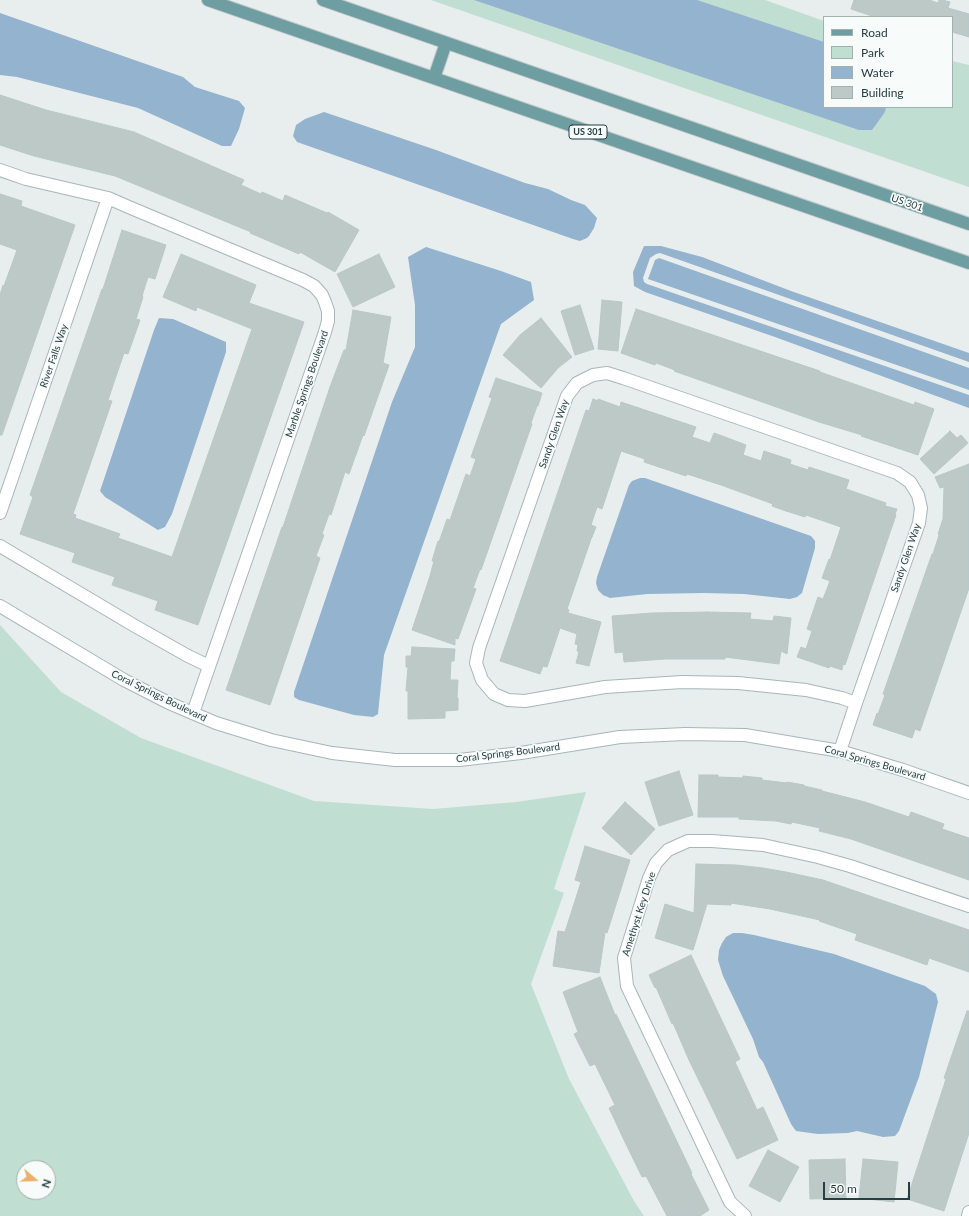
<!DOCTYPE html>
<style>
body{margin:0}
#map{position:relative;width:969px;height:1216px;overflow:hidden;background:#e7eeed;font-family:Lato,sans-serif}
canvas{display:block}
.legend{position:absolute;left:823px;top:16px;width:130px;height:92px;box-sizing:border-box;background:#f7fbfa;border:1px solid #a3b0b0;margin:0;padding:5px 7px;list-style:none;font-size:12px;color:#263f40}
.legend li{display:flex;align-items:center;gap:8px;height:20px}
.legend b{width:20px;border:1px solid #a3b0b0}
.north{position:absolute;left:16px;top:1160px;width:40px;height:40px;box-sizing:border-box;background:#f7fbfa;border:1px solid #a3b0b0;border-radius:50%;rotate:109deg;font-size:11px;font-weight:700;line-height:16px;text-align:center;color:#263f40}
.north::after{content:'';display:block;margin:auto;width:14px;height:18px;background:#eab169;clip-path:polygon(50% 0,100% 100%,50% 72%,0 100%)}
.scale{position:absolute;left:823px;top:1182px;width:87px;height:18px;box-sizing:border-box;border:2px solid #263f40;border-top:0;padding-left:5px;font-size:12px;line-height:14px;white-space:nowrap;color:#263f40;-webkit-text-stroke:3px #f7fbfa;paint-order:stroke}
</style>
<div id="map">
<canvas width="969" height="1216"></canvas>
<ul class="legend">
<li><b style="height:5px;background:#6e9ea1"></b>Road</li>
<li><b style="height:11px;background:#c1ded2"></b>Park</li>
<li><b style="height:11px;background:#93b3cf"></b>Water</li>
<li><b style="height:11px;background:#bcc9c7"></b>Building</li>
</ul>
<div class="north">N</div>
<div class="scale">50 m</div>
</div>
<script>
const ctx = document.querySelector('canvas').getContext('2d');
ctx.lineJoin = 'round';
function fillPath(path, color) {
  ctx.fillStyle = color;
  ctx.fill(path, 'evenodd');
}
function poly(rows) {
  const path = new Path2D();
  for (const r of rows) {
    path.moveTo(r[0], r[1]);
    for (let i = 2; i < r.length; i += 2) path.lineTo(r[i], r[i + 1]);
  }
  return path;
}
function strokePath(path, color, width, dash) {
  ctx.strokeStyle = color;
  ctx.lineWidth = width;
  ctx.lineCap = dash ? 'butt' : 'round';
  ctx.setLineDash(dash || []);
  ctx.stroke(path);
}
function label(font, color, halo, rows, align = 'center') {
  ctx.font = font + ' Lato,sans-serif';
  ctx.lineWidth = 3.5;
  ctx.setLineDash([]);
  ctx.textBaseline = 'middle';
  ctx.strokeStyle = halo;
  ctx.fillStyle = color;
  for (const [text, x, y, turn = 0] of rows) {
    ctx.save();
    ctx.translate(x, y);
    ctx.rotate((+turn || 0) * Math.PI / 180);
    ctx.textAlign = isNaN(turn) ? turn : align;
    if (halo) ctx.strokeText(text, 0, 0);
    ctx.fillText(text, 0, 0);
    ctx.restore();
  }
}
const green = poly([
 [431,0,765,0,824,21,824,107,952,107,952,61,969,65,969,187],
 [0,625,61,692,141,738,314,801,433,809,516,802,586,792,554,889,564,893,531,984,569,1079,634,1201,644,1216,0,1216],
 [24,1168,48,1168,48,1192,24,1192]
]);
const water = poly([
 [474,0,697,0,824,42,824,107,886,107,885,112,872,130,859,130],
 [0,13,183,77,195,87,239,101,245,108,239,129,231,146,222,146,138,108,17,77,0,75],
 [324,112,436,150,525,183,548,189,571,200,585,205,597,218,594,228,589,236,587,238,580,241,573,239,297,142,293,136,296,125,305,119],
 [644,246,661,246,702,257,791,291,969,353,969,362,660,253,656,254,650,258,643,278,644,282,647,284,969,395,969,408,775,337,645,292,634,286,633,272],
 [426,247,501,271,531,282,534,300,501,324,497,335,384,655,378,714,373,717,354,715,299,700,294,697,294,692,392,402,415,347,415,305,408,257],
 [659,258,969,368,969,390,648,279,655,260],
 [159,318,173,319,226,342,226,352,172,514,165,527,158,530,105,497,100,491,154,330],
 [640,478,645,478,811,536,815,541,815,548,802,593,797,597,790,599,744,594,704,593,647,594,610,598,603,595,598,590,596,583,597,577,629,485,632,481],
 [733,933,742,933,754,935,834,954,925,986,936,994,938,1002,919,1077,899,1131,895,1136,883,1137,857,1131,848,1133,818,1134,796,1131,791,1124,763,1062,759,1057,753,1039,723,976,718,960,719,950,722,943,726,937]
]);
const building = poly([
 [854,0,929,0,938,3,939,0,942,0,950,2,948,8,969,14,969,37,952,32,952,17,875,17,851,9,854,0],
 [0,95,46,110,134,132,244,180,241,185,261,194,262,192,283,201,285,195,327,213,328,212,359,230,335,272,300,252,299,254,250,233,251,232,115,176,34,156,0,145,0,95],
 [0,194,22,201,21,206,75,225,2,435,0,435,0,295,3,285,4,286,17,250,0,244,0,194],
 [122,230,166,245,155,279,148,277,142,296,143,297,136,319,140,320,128,354,124,353,108,400,112,401,73,514,76,515,75,518,120,534,118,538,172,557,252,329,197,307,196,311,163,297,181,254,256,285,249,303,304,322,198,625,155,610,158,601,112,585,115,577,72,562,75,553,20,534,33,497,30,495,102,289,103,289,122,230],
 [379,254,395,287,353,307,337,274,379,254],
 [602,300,622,302,618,351,598,349,602,300],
 [580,305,594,349,575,355,561,311,580,305],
 [636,309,778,357,820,371,820,372,914,405,915,402,934,409,918,455,861,436,862,435,819,422,674,371,675,370,656,363,655,365,621,353,636,309],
 [353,310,391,317,383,363,389,365,364,436,363,435,349,474,345,472,331,515,329,514,322,534,324,535,316,556,320,558,270,705,226,690,282,527,283,527,330,387,344,350,346,350,353,310],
 [541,318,572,357,558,368,541,388,503,355,520,335,541,318],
 [496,378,542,393,538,406,537,406,531,423,532,424,481,570,480,569,473,588,476,589,458,639,455,638,455,645,412,630,430,576,434,561,432,561,438,541,439,542,447,519,450,520,466,474,470,476,476,459,471,457,492,398,489,397,496,378],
 [593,399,598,401,598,399,620,407,621,402,696,427,692,437,710,443,714,433,725,437,746,445,743,455,761,461,764,451,791,460,790,464,808,470,809,467,849,480,846,489,886,503,885,506,897,509,895,514,896,515,883,553,845,665,843,664,842,670,830,666,829,668,797,657,801,647,806,649,812,631,807,629,818,597,823,599,830,581,822,578,829,559,830,560,841,527,806,515,805,517,786,511,772,506,773,504,721,485,687,474,686,476,644,462,645,459,621,451,602,509,597,507,591,525,596,527,592,537,592,536,567,609,569,610,568,613,601,622,589,666,576,663,579,652,577,651,578,645,575,644,577,634,560,628,547,667,543,666,540,674,500,661,586,410,589,411,593,399],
 [950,431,957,438,961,435,968,443,934,474,920,459,950,431],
 [969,464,969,588,920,731,915,729,912,738,873,725,877,713,878,714,885,695,883,694,932,554,933,554,939,535,938,534,943,519,944,487,940,488,935,477,969,464],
 [707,612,751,613,750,619,773,621,774,616,791,618,787,654,781,651,779,664,725,657,725,659,665,659,624,662,623,652,615,653,612,616,652,613,707,612],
 [412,647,455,649,454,661,451,661,450,680,458,680,457,698,458,698,458,710,445,711,445,718,408,719,408,691,406,691,408,667,406,667,406,656,411,656,412,647],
 [679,771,693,815,659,826,645,782,679,771],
 [699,775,718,775,718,777,743,778,743,776,762,778,762,780,787,783,787,782,804,785,804,786,822,790,822,791,865,802,909,817,911,812,944,824,942,829,969,838,969,880,851,839,819,831,820,828,792,822,791,824,776,821,739,819,739,817,698,817,699,775],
 [625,802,655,829,631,855,602,828,625,802],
 [585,846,630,860,607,933,605,932,599,973,553,966,558,931,565,932,581,882,575,880,585,846],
 [696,864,736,865,763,868,786,872,823,880,969,930,969,972,929,958,927,965,893,953,855,940,857,934,819,921,820,920,770,909,731,903,731,905,707,904,693,950,655,938,665,904,694,913,696,864],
 [691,955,740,1059,735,1062,757,1110,763,1107,778,1140,737,1159,689,1060,673,1023,672,1024,656,987,655,988,649,975,691,955],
 [600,977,615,1015,616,1014,692,1173,691,1174,709,1210,700,1216,667,1216,646,1176,642,1177,624,1140,609,1108,615,1105,595,1064,590,1066,574,1034,578,1032,563,992,600,977],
 [967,1011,969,1011,969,1133,944,1211,907,1199,946,1079,944,1078,967,1011],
 [768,1150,799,1167,780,1202,749,1186,768,1150],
 [845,1159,846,1198,810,1199,809,1160,845,1159],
 [863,1159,898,1162,894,1202,859,1198,863,1159]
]);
const minor = poly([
 [0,170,26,179,108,198,131,208,303,280,314,286,322,295,325,302,328,311,328,321,325,332,193,713],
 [0,513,108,198],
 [0,546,135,626,188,656,209,666],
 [0,606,124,680,169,703,216,723,271,740,332,753,395,760,459,760,521,753,620,737,685,734,745,735,840,751,903,770,969,793],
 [840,751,856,703,842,698,806,690,738,683,682,682,605,687,525,701,508,700,494,694,482,680,476,663,479,648,567,396,577,383,593,375,607,373,623,378,897,473,910,482,918,495,921,508,919,523,856,703],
 [745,1216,730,1202,627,986,624,958,649,878,656,863,668,850,688,841,712,841,763,845,818,857,850,866,969,906],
 [968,1216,969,1212]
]);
const primary = poly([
 [208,0,969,263],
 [323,0,969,224],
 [434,78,446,43]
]);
const shields = [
 [588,132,38]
];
const shieldNames = [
 ["US 301",588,132]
];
const streetNames = [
 ["US 301",907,203,19],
 ["River Falls Way",54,356,-71],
 ["Marble Springs Boulevard",307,384,-71],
 ["Sandy Glen Way",554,434,-71],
 ["Sandy Glen Way",906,558,-71],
 ["Coral Springs Boulevard",159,696,26],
 ["Coral Springs Boulevard",508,753,-7],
 ["Coral Springs Boulevard",875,763,16],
 ["Amethyst Key Drive",639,914,-72]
];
fillPath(green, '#c1ded2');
fillPath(water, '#93b3cf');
fillPath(building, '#bcc9c7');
strokePath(building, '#b9c8c6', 1);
strokePath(minor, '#a9b6b6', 14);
strokePath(primary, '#c2c9ca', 14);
strokePath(minor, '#fff', 12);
strokePath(primary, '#6e9ea1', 12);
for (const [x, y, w] of shields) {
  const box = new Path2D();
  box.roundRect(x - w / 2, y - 7, w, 14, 3);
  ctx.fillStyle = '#f7fbfa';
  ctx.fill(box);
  strokePath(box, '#263f40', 1);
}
label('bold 9px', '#263f40', null, shieldNames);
label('10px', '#263f40', '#f7fbfa', streetNames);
</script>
